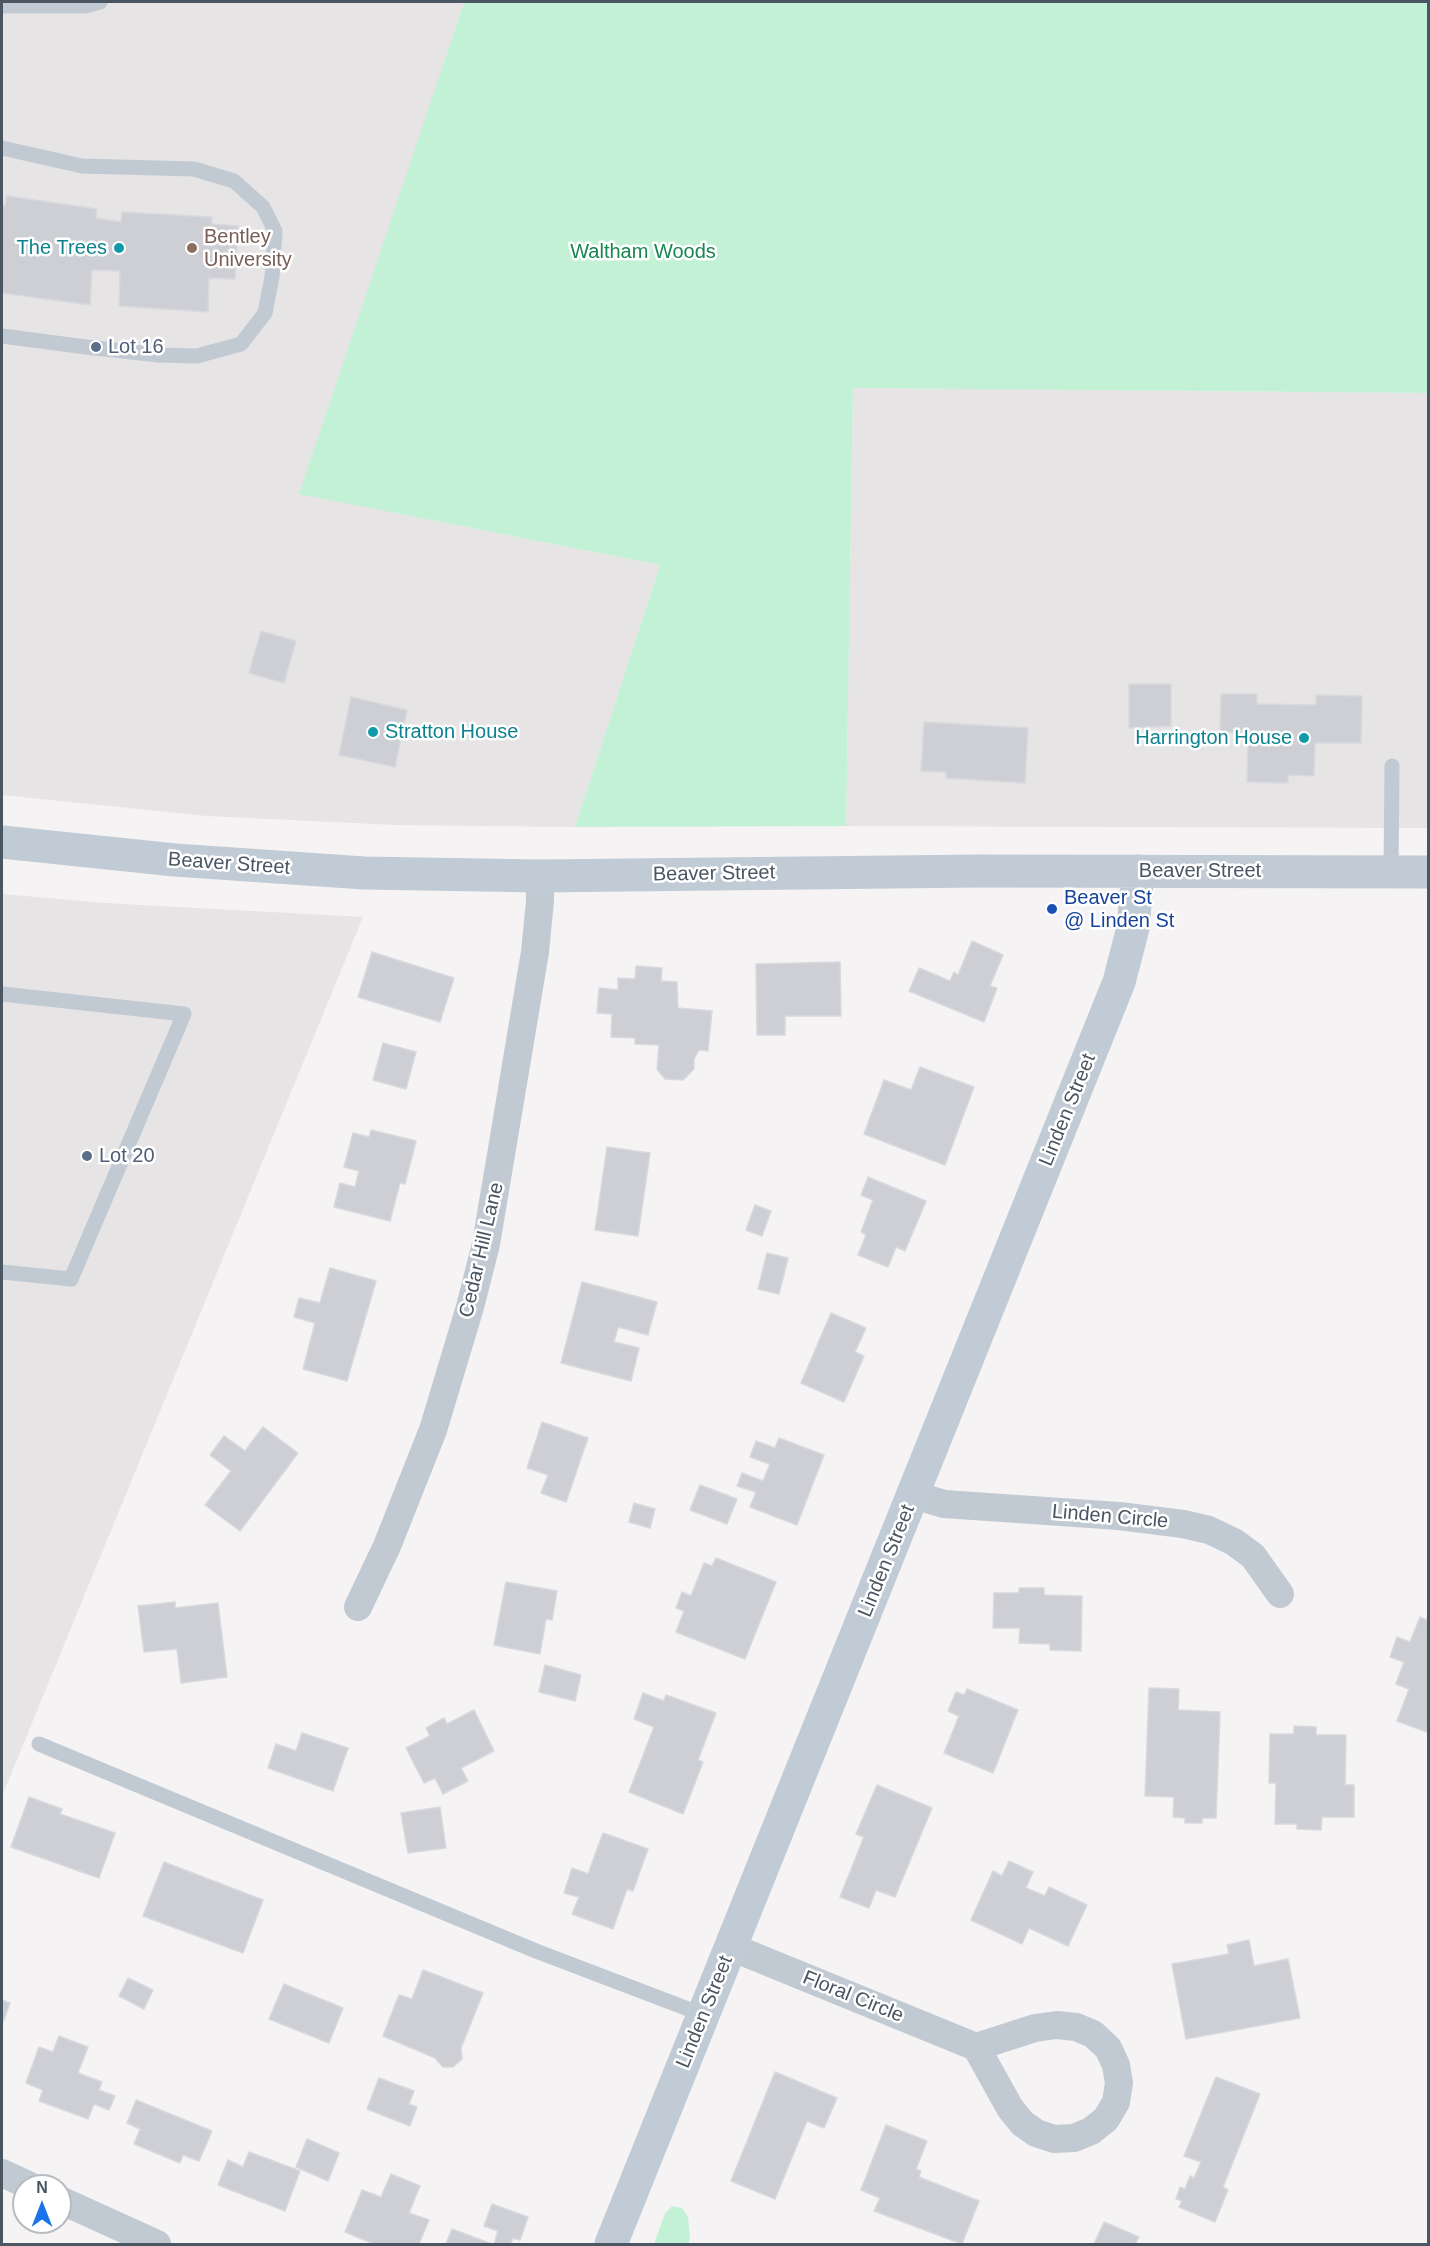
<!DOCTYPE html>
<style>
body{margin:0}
#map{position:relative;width:1430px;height:2246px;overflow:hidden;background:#f5f3f3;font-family:Arial,sans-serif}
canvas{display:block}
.frame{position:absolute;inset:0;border:3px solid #4a5661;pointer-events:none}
.north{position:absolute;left:12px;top:2174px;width:60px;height:60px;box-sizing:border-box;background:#fff;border:2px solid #b7bbc0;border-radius:50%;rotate:0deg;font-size:16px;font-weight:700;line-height:24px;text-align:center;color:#4a5661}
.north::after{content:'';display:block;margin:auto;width:21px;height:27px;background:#1a73e8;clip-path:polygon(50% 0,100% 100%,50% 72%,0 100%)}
</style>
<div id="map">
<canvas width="1430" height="2246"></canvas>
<div class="frame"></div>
<div class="north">N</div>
</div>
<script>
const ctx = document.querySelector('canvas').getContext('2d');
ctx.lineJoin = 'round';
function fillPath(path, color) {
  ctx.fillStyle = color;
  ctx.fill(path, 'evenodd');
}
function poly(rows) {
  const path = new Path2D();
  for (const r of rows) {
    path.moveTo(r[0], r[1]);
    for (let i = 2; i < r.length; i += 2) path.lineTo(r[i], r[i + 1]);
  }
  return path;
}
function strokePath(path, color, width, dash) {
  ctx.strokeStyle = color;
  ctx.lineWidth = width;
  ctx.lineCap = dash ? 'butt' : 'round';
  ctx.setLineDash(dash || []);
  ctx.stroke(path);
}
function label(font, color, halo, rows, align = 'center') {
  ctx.font = font + ' Arial,sans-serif';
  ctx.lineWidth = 5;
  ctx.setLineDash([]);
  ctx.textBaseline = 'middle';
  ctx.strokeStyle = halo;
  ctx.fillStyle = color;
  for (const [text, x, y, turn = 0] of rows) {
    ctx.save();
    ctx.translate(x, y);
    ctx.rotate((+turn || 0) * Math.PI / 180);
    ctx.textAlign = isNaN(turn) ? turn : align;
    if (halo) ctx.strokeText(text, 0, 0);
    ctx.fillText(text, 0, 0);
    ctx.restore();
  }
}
const education = poly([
 [2,2,464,2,300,494,660,565,575,827,395,825,207,816,2,795],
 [853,388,1428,393,1428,828,846,826],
 [2,894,105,903,363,917,2,1796]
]);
const green = poly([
 [464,2,1428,2,1428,393,853,388,846,826,575,827,660,565,299,494],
 [672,2206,682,2208,688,2217,690,2239,688,2244,654,2244,665,2213]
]);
const building = poly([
 [7,196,97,209,96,218,121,222,122,212,212,217,212,224,238,226,235,279,209,278,208,312,119,306,120,271,92,270,90,305,2,293,2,205,5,206,7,196],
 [261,631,296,641,284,683,249,673,261,631],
 [1129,684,1171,684,1171,726,1129,728,1129,684],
 [1221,694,1257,694,1257,704,1316,705,1316,695,1362,696,1361,743,1315,743,1314,776,1288,775,1288,783,1247,782,1248,733,1220,732,1221,694],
 [351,697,407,710,395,767,339,755,351,697],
 [924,722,1028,728,1025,783,946,778,946,772,921,771,924,722],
 [972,941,1003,955,990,986,997,988,984,1022,909,991,919,968,950,981,954,972,958,975,972,941],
 [372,952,454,978,440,1022,358,997,372,952],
 [840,962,841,1016,785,1016,785,1035,757,1035,756,964,840,962],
 [636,966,662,968,661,981,677,982,678,1008,712,1011,708,1051,699,1050,694,1059,694,1069,683,1080,665,1079,657,1069,659,1045,635,1044,635,1038,611,1037,612,1014,597,1013,599,988,618,990,618,978,635,979,636,966],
 [383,1043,416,1052,406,1089,373,1080,383,1043],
 [920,1067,974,1087,945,1165,864,1134,884,1080,911,1090,920,1067],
 [371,1130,416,1141,405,1184,400,1183,390,1221,334,1207,340,1183,355,1187,359,1171,344,1167,353,1133,369,1137,371,1130],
 [607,1147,650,1153,638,1236,595,1230,607,1147],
 [868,1177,926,1201,905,1251,896,1247,888,1267,858,1255,866,1235,861,1232,873,1200,861,1195,868,1177],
 [755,1205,771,1211,762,1236,746,1230,755,1205],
 [767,1253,788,1258,779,1294,758,1289,767,1253],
 [330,1268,376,1281,347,1381,303,1369,315,1323,294,1317,299,1298,320,1303,330,1268],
 [582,1282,657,1302,648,1335,618,1327,614,1342,639,1348,631,1381,561,1363,582,1282],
 [831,1313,866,1328,855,1352,864,1356,844,1402,801,1383,831,1313],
 [542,1422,588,1438,566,1502,541,1493,548,1475,527,1468,542,1422],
 [263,1427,298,1453,240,1531,205,1505,231,1471,210,1455,224,1436,245,1451,263,1427],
 [779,1438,824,1455,797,1525,750,1507,756,1492,737,1486,742,1473,763,1481,770,1464,750,1457,756,1441,775,1448,779,1438],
 [700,1485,737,1499,727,1524,690,1510,700,1485],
 [634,1503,655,1509,650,1528,629,1522,634,1503],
 [716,1558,776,1582,745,1659,676,1632,684,1611,676,1608,682,1592,691,1596,704,1563,712,1566,716,1558],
 [506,1582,557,1591,552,1620,546,1619,540,1654,494,1645,506,1582],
 [1019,1588,1044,1588,1044,1595,1082,1596,1081,1651,1050,1650,1050,1644,1019,1643,1020,1628,993,1628,994,1593,1019,1593,1019,1588],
 [175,1602,175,1608,218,1603,227,1677,181,1683,177,1649,144,1652,138,1606,175,1602],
 [1428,1616,1428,1728,1427,1732,1397,1721,1409,1689,1396,1684,1404,1662,1390,1657,1397,1637,1410,1642,1420,1617,1427,1620,1428,1616],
 [545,1665,581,1675,575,1701,539,1692,545,1665],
 [1149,1688,1179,1689,1178,1710,1220,1712,1216,1818,1202,1818,1202,1823,1185,1823,1185,1818,1173,1817,1174,1797,1145,1796,1149,1688],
 [967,1689,1018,1710,993,1773,944,1753,959,1716,948,1711,956,1692,964,1695,967,1689],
 [643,1693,664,1701,666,1695,716,1713,698,1760,703,1762,683,1814,629,1792,654,1727,634,1719,643,1693],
 [474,1710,494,1751,461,1768,468,1781,443,1794,435,1778,424,1783,406,1748,430,1736,426,1728,444,1718,447,1724,474,1710],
 [1294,1726,1316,1727,1316,1735,1346,1735,1345,1785,1354,1785,1354,1817,1322,1817,1321,1830,1297,1829,1297,1824,1275,1824,1276,1783,1269,1783,1270,1734,1294,1734,1294,1726],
 [302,1733,348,1748,333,1791,268,1768,276,1744,296,1751,302,1733],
 [877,1785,932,1808,895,1897,876,1890,869,1908,840,1897,864,1837,856,1834,877,1785],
 [29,1797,62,1809,60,1814,115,1833,99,1878,11,1847,29,1797],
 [440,1807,446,1848,408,1853,401,1813,440,1807],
 [603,1833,648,1849,633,1891,627,1889,613,1929,572,1914,579,1897,564,1893,572,1868,588,1874,603,1833],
 [1009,1861,1033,1872,1026,1888,1045,1896,1049,1887,1087,1905,1068,1946,1029,1928,1022,1944,971,1920,993,1871,1002,1876,1009,1861],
 [164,1862,263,1900,243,1953,143,1916,164,1862],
 [1249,1940,1254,1966,1288,1959,1300,2018,1186,2039,1172,1964,1229,1954,1227,1945,1249,1940],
 [423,1970,483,1993,461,2048,462,2059,453,2067,443,2067,435,2058,383,2036,399,1995,412,1999,423,1970],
 [128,1978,153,1990,144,2009,119,1996,128,1978],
 [284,1984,343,2008,329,2043,269,2019,284,1984],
 [2,2000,10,2003,2,2025,2,2000],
 [59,2036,88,2047,78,2073,102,2082,99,2090,115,2096,109,2110,94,2104,88,2119,39,2101,43,2090,26,2083,39,2047,53,2052,59,2036],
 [775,2072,837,2098,824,2128,807,2121,775,2199,731,2181,775,2072],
 [1216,2077,1260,2094,1223,2187,1228,2190,1215,2222,1179,2207,1182,2201,1176,2199,1180,2187,1185,2189,1190,2176,1194,2178,1201,2162,1184,2156,1216,2077],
 [379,2078,414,2091,409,2104,417,2107,410,2126,367,2109,379,2078],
 [136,2100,212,2131,199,2161,183,2155,180,2163,134,2144,140,2129,127,2123,136,2100],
 [886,2125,927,2141,916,2169,921,2171,919,2177,979,2201,962,2244,874,2211,880,2198,861,2190,886,2125],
 [307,2139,339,2153,328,2181,296,2167,307,2139],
 [249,2152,300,2171,285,2211,218,2185,228,2160,243,2167,249,2152],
 [391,2174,420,2186,409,2213,429,2220,419,2244,374,2244,345,2232,362,2190,381,2197,391,2174],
 [492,2204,528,2217,520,2240,513,2238,511,2244,494,2244,498,2231,484,2226,492,2204],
 [1104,2222,1139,2237,1135,2244,1094,2244,1104,2222],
 [452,2229,492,2244,446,2244,452,2229]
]);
const lane = poly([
 [2,6,85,6,100,2],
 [2,148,82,166,194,169,234,181,263,207,275,231,272,277,265,313,241,344,197,356,159,355,86,347,2,336],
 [1391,872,1392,766],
 [2,994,184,1014,71,1279,2,1272],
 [39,1744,536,1951,704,2015]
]);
const street = poly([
 [914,1495,944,1504,1119,1516,1183,1524,1209,1530,1234,1542,1253,1556,1280,1594],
 [358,1607,387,1546,433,1430,470,1307,486,1244,535,952,540,901,540,876],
 [731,1947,976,2047],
 [1057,2025,1076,2027,1093,2034,1108,2048,1116,2065,1119,2083,1116,2102,1106,2119,1091,2131,1074,2138,1054,2139,1036,2133,1022,2123,1010,2108,976,2047,1035,2028,1057,2025],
 [2,2173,30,2186],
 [60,2200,157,2244]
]);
const secondary = poly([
 [2,842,175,860,364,873,540,876,979,871,1428,872],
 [611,2244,1119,982,1133,928,1138,871]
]);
const markers = [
 [119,248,6,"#0f9aa8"],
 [192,248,6,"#8d6e63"],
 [96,347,6,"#5c6f8a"],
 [373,732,6,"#0f9aa8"],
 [1304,738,6,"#0f9aa8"],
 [1052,909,6,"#1a4fb4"],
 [87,1156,6,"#5c6f8a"]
];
const educationNames = [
 ["Bentley",204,237],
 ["University",204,260]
];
const cultureNames = [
 ["The Trees",107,248],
 ["Stratton House",385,732,"left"],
 ["Harrington House",1292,738]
];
const parkNames = [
 ["Waltham Woods",643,252]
];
const serviceNames = [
 ["Lot 16",108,347],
 ["Lot 20",99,1156]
];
const streetNames = [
 ["Beaver Street",229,864,4],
 ["Beaver Street",1200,871],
 ["Beaver Street",714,874,-1],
 ["Linden Street",1068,1110,-68],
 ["Cedar Hill Lane",482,1250,-77],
 ["Linden Circle",1110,1517,5],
 ["Linden Street",887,1561,-68],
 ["Floral Circle",853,1997,22],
 ["Linden Street",705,2012,-68]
];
const transitNames = [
 ["Beaver St",1064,898],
 ["@ Linden St",1064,921]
];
fillPath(education, '#e6e4e5');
fillPath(green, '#c3f1d5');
fillPath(building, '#cdcfd5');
strokePath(building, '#d7d9de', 1.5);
strokePath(lane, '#c1cad2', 15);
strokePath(street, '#c1cad2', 28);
strokePath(secondary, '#c1cbd6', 33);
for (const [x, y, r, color] of markers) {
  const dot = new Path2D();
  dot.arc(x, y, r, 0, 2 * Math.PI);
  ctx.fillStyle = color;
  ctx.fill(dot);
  strokePath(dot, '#fff', 2);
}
label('20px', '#785e54', '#fff', educationNames, 'left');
label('20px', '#0d838f', '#fff', cultureNames, 'right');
label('20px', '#17864f', '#fff', parkNames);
label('20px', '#4e5e75', '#fff', serviceNames, 'left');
label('20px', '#4a5661', '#fff', streetNames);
label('20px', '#164399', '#fff', transitNames, 'left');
</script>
